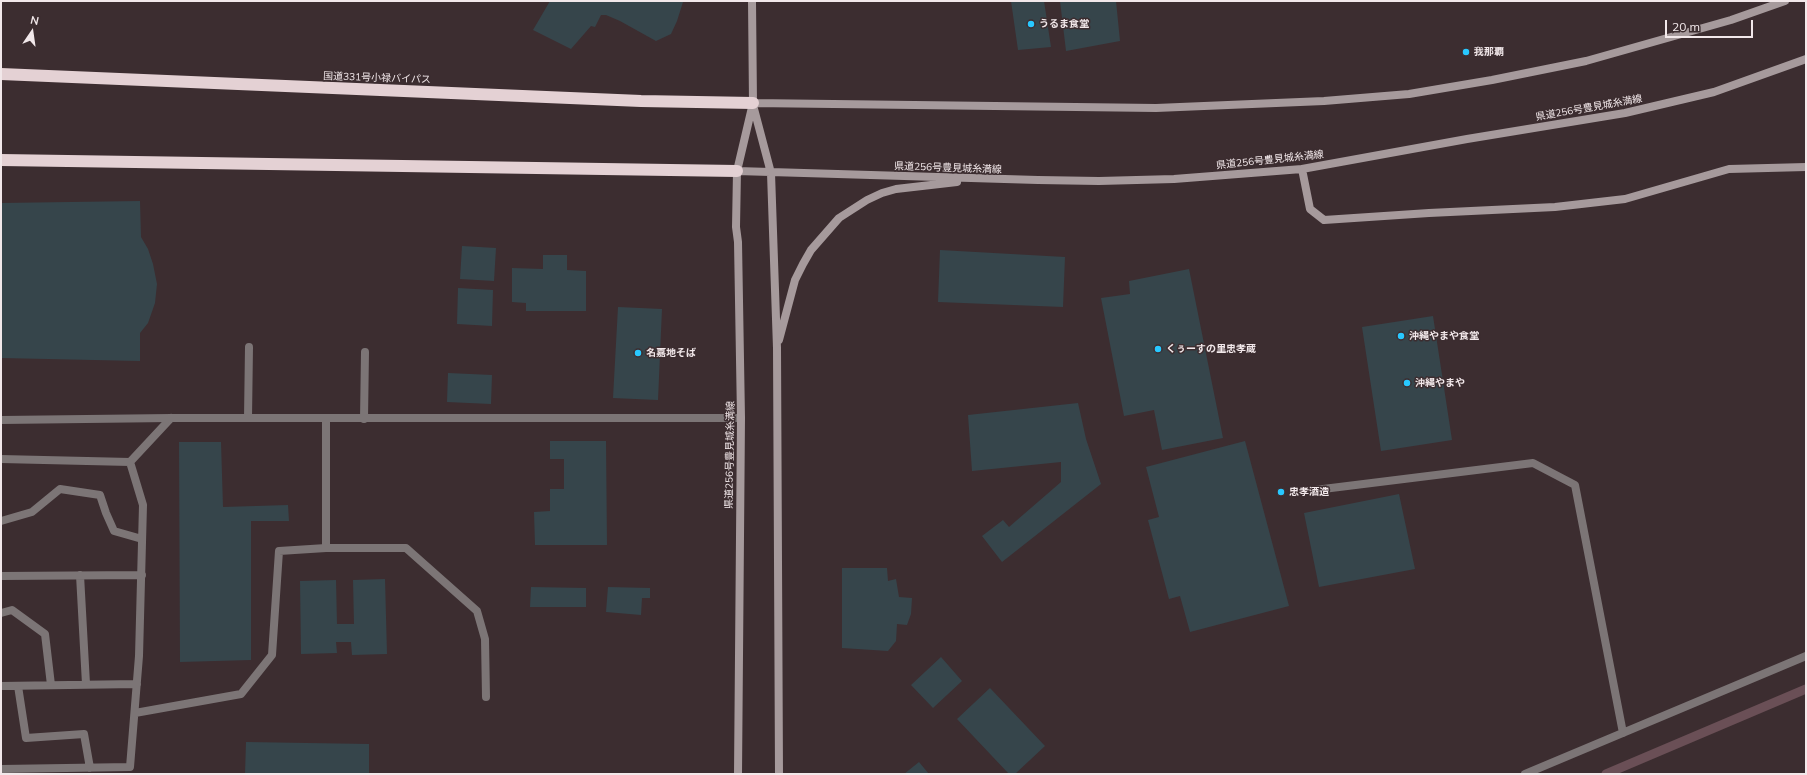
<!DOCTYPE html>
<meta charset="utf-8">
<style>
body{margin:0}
#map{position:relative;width:1807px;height:775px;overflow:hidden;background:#3c2d30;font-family:Mulish,sans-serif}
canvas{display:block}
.frame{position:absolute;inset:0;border:2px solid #f2e8ea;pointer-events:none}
.north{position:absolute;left:12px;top:12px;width:40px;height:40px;-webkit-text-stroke:3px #3c2d30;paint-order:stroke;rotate:13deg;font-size:11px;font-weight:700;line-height:16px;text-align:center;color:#f2e8ea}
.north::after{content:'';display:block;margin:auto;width:14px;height:18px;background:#f2e8ea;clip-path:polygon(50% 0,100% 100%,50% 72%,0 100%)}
.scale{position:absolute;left:1665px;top:20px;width:88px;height:18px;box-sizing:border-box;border:2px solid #f2e8ea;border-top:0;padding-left:5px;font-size:12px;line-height:14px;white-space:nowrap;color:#f2e8ea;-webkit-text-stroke:3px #3c2d30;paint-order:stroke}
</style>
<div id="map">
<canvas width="1807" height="775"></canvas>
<div class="frame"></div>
<div class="north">N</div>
<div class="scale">20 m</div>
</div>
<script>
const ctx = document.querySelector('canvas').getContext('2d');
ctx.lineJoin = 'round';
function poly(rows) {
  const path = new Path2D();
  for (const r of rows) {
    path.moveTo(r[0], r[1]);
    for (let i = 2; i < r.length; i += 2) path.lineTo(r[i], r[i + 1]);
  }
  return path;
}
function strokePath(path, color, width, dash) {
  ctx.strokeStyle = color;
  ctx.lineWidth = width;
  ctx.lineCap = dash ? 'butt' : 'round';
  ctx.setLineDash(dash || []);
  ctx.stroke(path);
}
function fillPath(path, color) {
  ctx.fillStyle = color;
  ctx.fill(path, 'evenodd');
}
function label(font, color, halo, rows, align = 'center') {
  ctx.font = font + ' Mulish,"Noto Sans JP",sans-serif';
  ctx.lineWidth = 3;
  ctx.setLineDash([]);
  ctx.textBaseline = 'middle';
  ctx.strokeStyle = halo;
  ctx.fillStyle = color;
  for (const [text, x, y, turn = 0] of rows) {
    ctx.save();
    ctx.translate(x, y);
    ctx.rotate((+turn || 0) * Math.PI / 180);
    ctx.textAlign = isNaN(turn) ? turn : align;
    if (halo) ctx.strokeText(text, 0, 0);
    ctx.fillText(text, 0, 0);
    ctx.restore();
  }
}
const stream = poly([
 [1606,774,1806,689]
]);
const building = poly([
 [550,1,680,1,683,2,677,21,671,34,656,41,620,21,606,15,601,15,595,27,591,26,571,49,533,30],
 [1011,1,1044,1,1051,47,1018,50],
 [1060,1,1116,1,1120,41,1066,51],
 [140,201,141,237,148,249,153,264,157,284,155,303,148,323,140,333,140,361,1,358,1,203],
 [462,246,496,248,494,281,460,279],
 [940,250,1065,257,1063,307,938,302],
 [543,255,567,255,567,270,586,271,586,311,526,311,526,303,512,302,512,268,543,269],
 [1189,269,1223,438,1162,450,1154,410,1124,416,1101,298,1130,294,1129,281],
 [458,288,493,290,492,326,457,324],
 [618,307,662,309,658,400,613,398],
 [1433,316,1452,440,1381,451,1362,327],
 [448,373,492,375,491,404,447,402],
 [1078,403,1086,439,1101,484,1002,562,982,536,1003,520,1009,527,1061,482,1061,462,972,471,968,415],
 [550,441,606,441,607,545,535,545,534,512,550,511,550,489,564,489,564,459,550,459],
 [1245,441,1289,606,1190,632,1180,596,1169,599,1148,520,1159,517,1146,467],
 [179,442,221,442,223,507,288,505,289,521,251,521,251,660,180,662],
 [1399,494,1415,569,1319,587,1304,513],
 [842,568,887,568,888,581,896,579,899,597,912,598,911,614,907,625,897,624,896,641,888,651,842,648],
 [385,579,387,654,352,655,351,642,336,642,337,653,301,654,300,581,336,580,337,624,354,624,353,580],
 [531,587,586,588,586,607,530,607],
 [608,587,650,588,650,598,642,598,641,615,606,612],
 [941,657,962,681,933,708,911,685],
 [990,688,1045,746,1015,774,1009,774,957,719],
 [246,742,369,744,369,774,245,774],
 [919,762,929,774,904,774]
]);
const lane = poly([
 [248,418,249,347],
 [364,419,365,352],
 [1,459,130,462,143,505,139,656,130,767,1,769],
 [130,462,171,418],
 [1,521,32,512,60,489,100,495,106,513,114,531,142,539],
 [326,548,406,548,477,611,485,639,486,697],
 [80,575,86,684],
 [1,576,142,575],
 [1,613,12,610,45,634,51,685],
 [1,686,137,684],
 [18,686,26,738,84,734,90,768],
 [135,713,241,694,272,655,279,551,326,548,326,418]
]);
const street = poly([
 [1,420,171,418,741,418],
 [1307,491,1533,463,1575,485,1623,733],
 [1525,774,1806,656]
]);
const secondary = poly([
 [753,103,1156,108,1324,101,1409,94,1492,80,1586,61,1731,20,1785,1],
 [753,105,771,173,777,348,779,774],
 [1302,169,1310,209,1324,220,1429,213,1555,207,1625,199,1729,169,1806,167],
 [737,171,1038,180,1099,181,1174,179,1302,169,1467,139,1625,113,1714,92,1806,59],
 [779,340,795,280,803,264,811,250,839,218,867,200,882,193,896,189,957,182],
 [738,774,741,418,738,242,736,227,737,171,753,103,752,1]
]);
const highway = poly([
 [1,74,641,101,753,103],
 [1,160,737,171]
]);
const markers = [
 [1031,24,4,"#28c8ff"],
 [1466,52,4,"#28c8ff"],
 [1401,336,4,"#28c8ff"],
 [1158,349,4,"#28c8ff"],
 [638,353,4,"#28c8ff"],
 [1407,383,4,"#28c8ff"],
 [1281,492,4,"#28c8ff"]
];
const poiNames = [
 ["うるま食堂",1039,24],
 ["我那覇",1474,52],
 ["沖縄やまや食堂",1409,336],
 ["くぅーすの里忠孝蔵",1166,349],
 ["名嘉地そば",646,353],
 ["沖縄やまや",1415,383],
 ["忠孝酒造",1289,492]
];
const streetNames = [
 ["国道331号小禄バイパス",377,78,2],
 ["県道256号豊見城糸満線",1589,108,-10],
 ["県道256号豊見城糸満線",1270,160,-6],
 ["県道256号豊見城糸満線",948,168,2],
 ["県道256号豊見城糸満線",730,455,-89]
];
strokePath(stream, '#6a4f56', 9);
fillPath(building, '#36454b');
strokePath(lane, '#7c7576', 8);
strokePath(street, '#7c7576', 8);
strokePath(secondary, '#a69a9c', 8);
strokePath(highway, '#e4d1d4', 12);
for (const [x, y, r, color] of markers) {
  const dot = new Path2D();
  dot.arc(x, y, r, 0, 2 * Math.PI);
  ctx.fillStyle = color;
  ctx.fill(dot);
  strokePath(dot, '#3c2d30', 1.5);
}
label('bold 10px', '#f2e8ea', '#3c2d30', poiNames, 'left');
label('10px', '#f2e8ea', '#3c2d30', streetNames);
</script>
